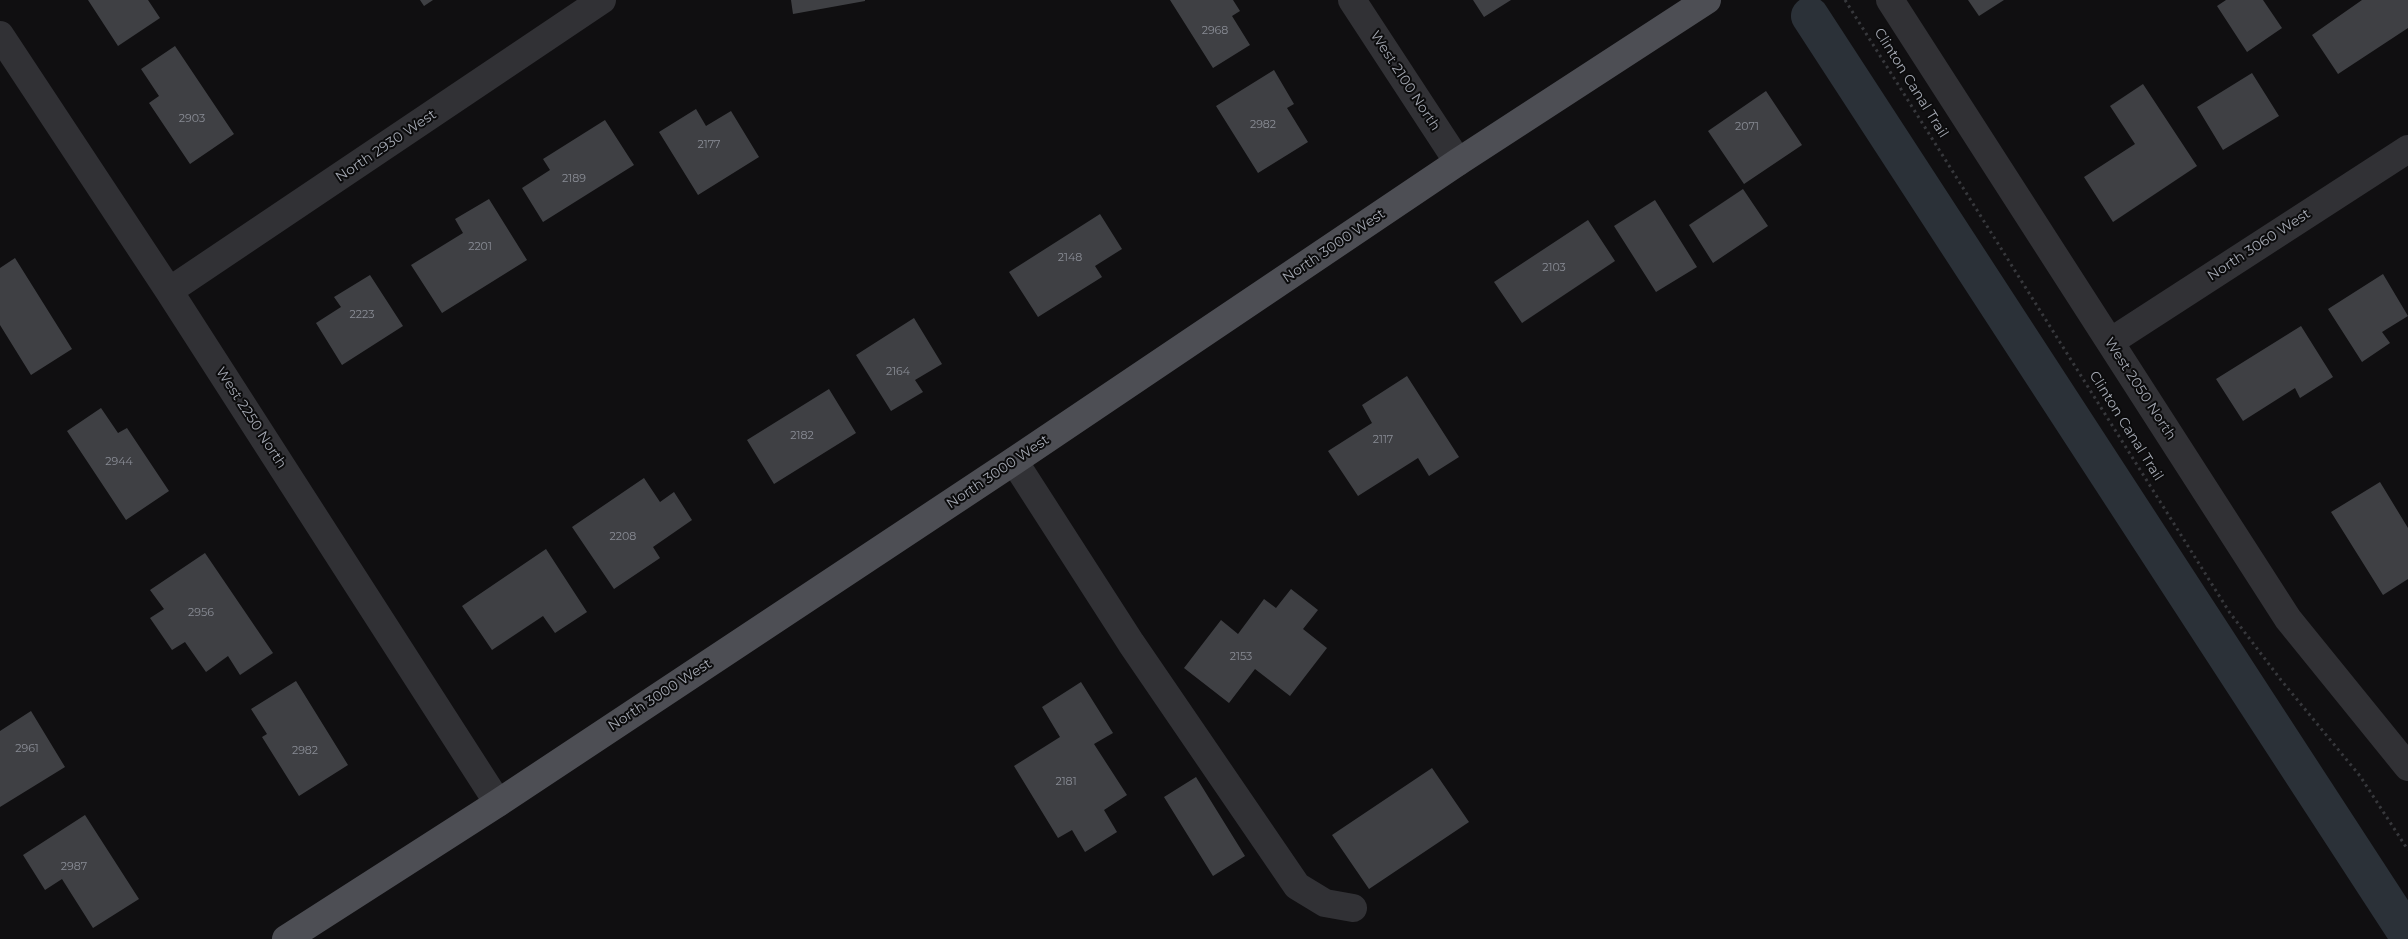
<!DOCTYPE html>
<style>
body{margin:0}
canvas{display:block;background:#100f11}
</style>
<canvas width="2408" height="939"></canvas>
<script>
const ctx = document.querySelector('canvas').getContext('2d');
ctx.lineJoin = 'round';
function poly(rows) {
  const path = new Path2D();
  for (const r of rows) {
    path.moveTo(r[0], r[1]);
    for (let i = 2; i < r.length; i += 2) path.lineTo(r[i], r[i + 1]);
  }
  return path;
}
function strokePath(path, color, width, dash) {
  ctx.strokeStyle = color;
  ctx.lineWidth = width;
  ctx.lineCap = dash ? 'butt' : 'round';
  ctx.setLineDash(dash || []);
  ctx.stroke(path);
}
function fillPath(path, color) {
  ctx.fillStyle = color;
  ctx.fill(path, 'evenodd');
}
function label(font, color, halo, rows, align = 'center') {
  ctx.font = font + ' Montserrat,sans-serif';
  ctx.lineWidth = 4;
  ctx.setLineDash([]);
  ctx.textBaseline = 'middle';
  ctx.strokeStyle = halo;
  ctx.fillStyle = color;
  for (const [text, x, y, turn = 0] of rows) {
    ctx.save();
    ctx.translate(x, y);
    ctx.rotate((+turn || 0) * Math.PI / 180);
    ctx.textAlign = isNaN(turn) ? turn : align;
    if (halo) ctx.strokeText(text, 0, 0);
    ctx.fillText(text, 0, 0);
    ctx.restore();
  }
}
const canal = poly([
 [1810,16,2408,935]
]);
const building = poly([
 [88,0,148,0,160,18,118,46],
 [420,0,433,0,424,6],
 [791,0,865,0,865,1,793,14],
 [1170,0,1233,0,1240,11,1232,16,1250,45,1213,68],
 [1473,0,1511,0,1484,17],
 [1968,0,2004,0,1979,16],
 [2226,0,2263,0,2282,28,2247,52,2217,6],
 [2362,0,2408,0,2408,28,2338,74,2312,35],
 [175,46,234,134,190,164,149,103,159,96,141,69],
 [1274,70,1294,104,1287,108,1308,142,1258,173,1216,106],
 [2252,73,2279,116,2223,150,2197,107],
 [2143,84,2197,166,2113,222,2084,177,2135,144,2110,106],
 [1766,91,1802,145,1744,184,1708,131],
 [696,109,706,126,731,111,759,157,698,195,659,132],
 [605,120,634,165,543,222,522,188,550,170,543,159],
 [1743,189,1768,226,1713,263,1689,225],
 [489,199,527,260,442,313,411,265,463,233,455,219],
 [1655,200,1697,267,1656,292,1614,226],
 [1100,214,1122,249,1095,266,1102,277,1038,317,1009,272],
 [1588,220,1615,261,1522,323,1494,282],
 [15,258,72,349,31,375,0,325,0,268],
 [2383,274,2408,316,2382,332,2390,343,2362,362,2328,309],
 [370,275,403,326,342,365,316,323,341,307,334,297],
 [914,318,942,364,915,380,923,392,891,411,856,355],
 [2301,326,2333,377,2300,398,2295,388,2243,421,2216,379],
 [1407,376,1459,457,1429,476,1418,458,1358,496,1328,451,1372,423,1362,405],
 [829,389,856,433,774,484,747,440],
 [101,408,118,433,127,428,169,491,126,520,67,431],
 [644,478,660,502,674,492,692,520,653,547,660,558,614,589,572,527],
 [2380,482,2408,528,2408,579,2383,595,2331,512],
 [546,549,587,612,555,633,543,616,492,650,462,606],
 [205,553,273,653,240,675,228,656,206,672,185,642,172,650,150,618,164,609,150,590],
 [1291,589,1318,610,1303,629,1327,648,1290,696,1255,669,1229,703,1184,668,1221,620,1238,634,1264,599,1276,608],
 [296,681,348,765,299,796,262,737,267,734,251,709],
 [1081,682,1113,733,1094,744,1127,795,1104,810,1117,832,1085,852,1072,830,1058,838,1014,766,1060,737,1042,707],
 [31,711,65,767,0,807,0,731],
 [1432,768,1469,822,1369,889,1332,835],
 [1196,777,1245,856,1213,876,1164,797],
 [85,815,139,899,93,928,62,879,45,890,23,855]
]);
const path = poly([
 [1845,0,2230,613,2281,680,2360,776,2408,850]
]);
const minor = poly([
 [1352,0,1458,162],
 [1890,0,2288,619,2408,767],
 [0,35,169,291,498,803],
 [169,291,602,0],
 [2110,342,2408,149],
 [1014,461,1131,643,1297,886,1325,903,1353,908]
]);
const major = poly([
 [286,939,498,803,1014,461,1458,162,1707,0]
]);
const numberNames = [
 ["2968",1215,31],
 ["2903",192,119],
 ["2982",1263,125],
 ["2071",1747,127],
 ["2177",709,145],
 ["2189",574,179],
 ["2201",480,247],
 ["2148",1070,258],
 ["2103",1554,268],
 ["2223",362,315],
 ["2164",898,372],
 ["2182",802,436],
 ["2117",1383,440],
 ["2944",119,462],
 ["2208",623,537],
 ["2956",201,613],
 ["2153",1241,657],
 ["2961",27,749],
 ["2982",305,751],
 ["2181",1066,782],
 ["2987",74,867]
];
const streetNames = [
 ["West 2100 North",1405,81,57],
 ["Clinton Canal Trail",1911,83,58],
 ["North 2930 West",386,146,-34],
 ["North 3060 West",2259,245,-33],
 ["North 3000 West",1334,246,-34],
 ["West 2050 North",2140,389,57],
 ["West 2250 North",251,418,57],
 ["Clinton Canal Trail",2126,426,58],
 ["North 3000 West",998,472,-34],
 ["North 3000 West",660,695,-33]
];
strokePath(canal, '#2b3138', 38);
fillPath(building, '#3f4044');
strokePath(path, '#37383c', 3, [2.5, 4]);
strokePath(minor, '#313135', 28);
strokePath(major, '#4d4e54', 28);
label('11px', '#898c95', null, numberNames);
label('14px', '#a2a6b0', '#0b0b0c', streetNames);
</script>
